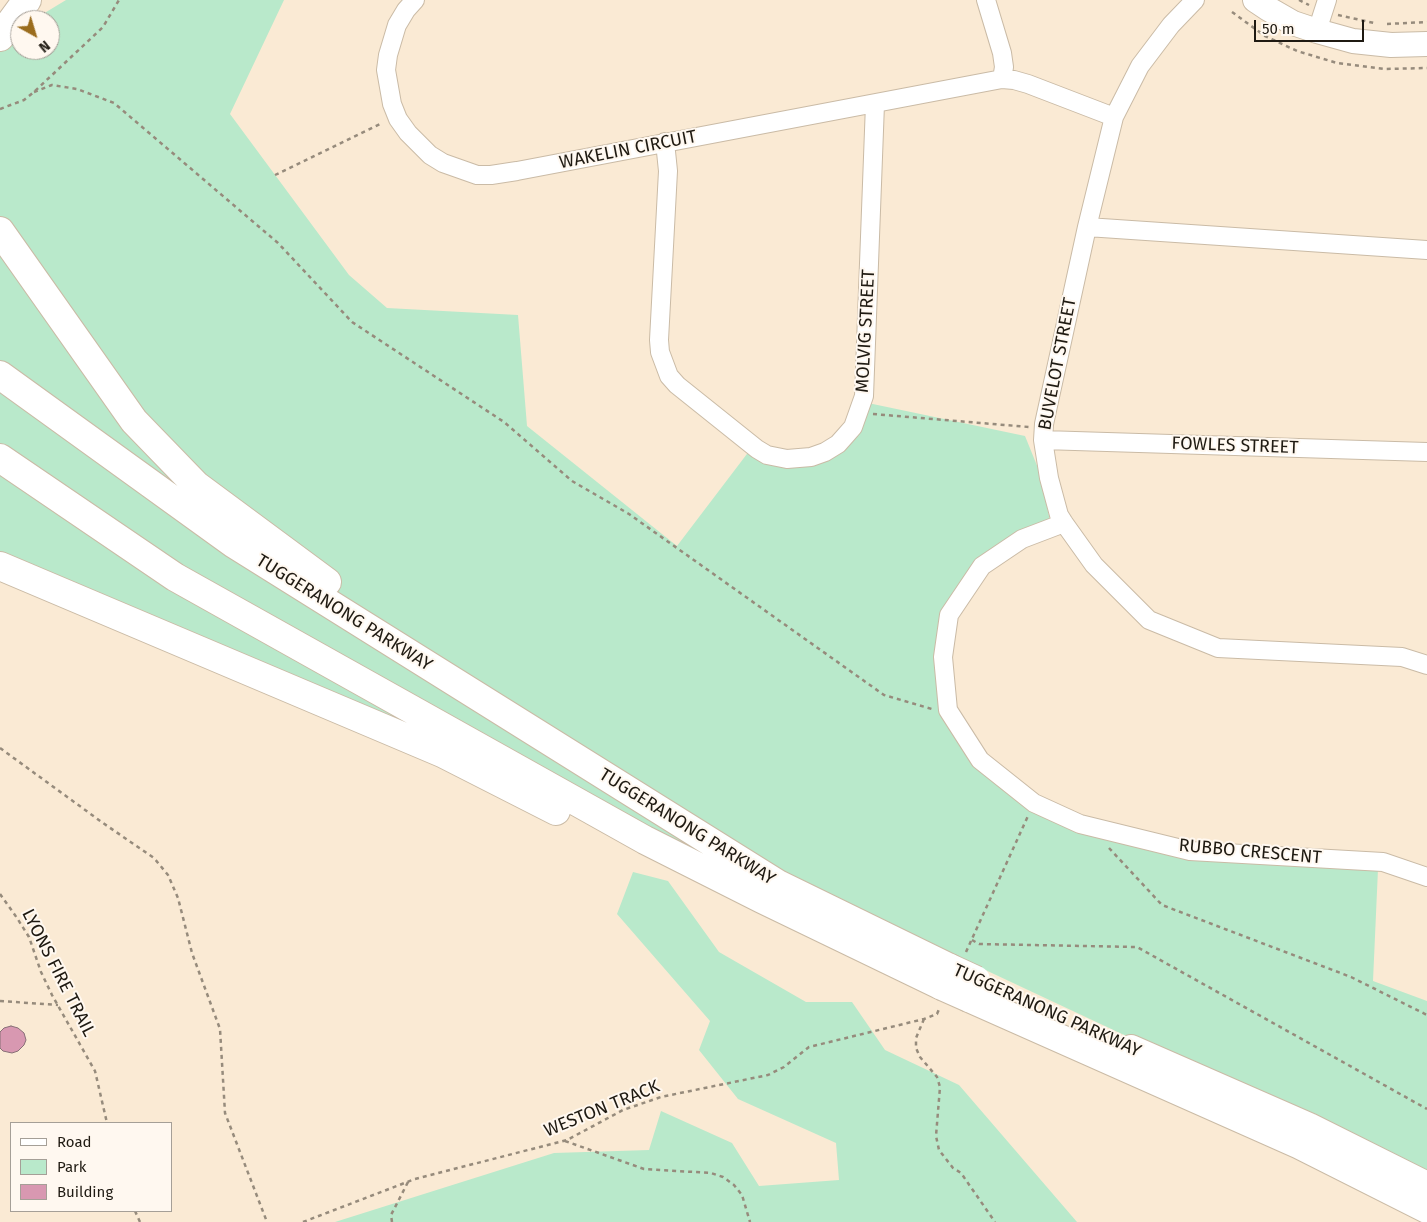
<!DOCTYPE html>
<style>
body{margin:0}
#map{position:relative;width:1427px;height:1222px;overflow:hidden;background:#faead4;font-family:"Fira Sans",sans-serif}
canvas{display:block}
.legend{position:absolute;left:10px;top:1122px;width:162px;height:90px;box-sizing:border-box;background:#fff8f0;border:1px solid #a59f97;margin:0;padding:6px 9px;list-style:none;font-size:15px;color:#1f1a12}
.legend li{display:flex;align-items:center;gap:10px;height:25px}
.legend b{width:25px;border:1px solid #a59f97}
.north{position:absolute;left:10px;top:10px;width:50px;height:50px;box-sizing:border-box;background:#fff8f0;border:1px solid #a59f97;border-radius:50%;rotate:141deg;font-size:14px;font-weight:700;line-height:20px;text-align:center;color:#1f1a12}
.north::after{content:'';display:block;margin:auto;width:18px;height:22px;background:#9b6d1e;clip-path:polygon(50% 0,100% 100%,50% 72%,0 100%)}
.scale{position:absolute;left:1254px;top:20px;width:110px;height:22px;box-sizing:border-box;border:2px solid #1f1a12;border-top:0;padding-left:6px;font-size:15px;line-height:18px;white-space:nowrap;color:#1f1a12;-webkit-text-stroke:4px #fff8f0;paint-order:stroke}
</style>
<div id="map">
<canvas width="1427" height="1222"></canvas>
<ul class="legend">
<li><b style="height:6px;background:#fff"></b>Road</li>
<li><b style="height:14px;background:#b9e9cb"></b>Park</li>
<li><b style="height:14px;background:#d898b1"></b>Building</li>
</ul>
<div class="north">N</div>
<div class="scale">50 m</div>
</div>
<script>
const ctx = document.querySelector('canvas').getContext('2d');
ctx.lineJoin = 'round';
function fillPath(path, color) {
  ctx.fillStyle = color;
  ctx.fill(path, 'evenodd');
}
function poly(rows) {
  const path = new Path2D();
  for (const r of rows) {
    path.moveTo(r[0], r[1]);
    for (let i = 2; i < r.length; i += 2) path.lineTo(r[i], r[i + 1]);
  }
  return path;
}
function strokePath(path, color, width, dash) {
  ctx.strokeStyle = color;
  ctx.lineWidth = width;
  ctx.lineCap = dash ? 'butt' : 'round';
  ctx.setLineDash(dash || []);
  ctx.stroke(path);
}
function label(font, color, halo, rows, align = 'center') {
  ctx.font = font + ' "Fira Sans",sans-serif';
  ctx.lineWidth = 4;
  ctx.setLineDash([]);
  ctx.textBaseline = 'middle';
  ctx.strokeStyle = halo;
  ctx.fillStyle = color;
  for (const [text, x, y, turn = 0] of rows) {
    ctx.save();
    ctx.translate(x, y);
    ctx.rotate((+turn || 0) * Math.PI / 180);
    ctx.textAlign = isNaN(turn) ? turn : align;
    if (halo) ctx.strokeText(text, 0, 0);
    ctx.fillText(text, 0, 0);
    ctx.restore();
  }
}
const green = poly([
 [66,0,284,0,230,114,349,275,387,308,518,315,527,426,677,546,753,446,807,459,848,447,868,403,1025,436,1040,473,1050,521,1019,535,945,614,945,711,977,762,1080,831,1378,869,1373,981,1427,1001,1427,1177,979,967,772,874,574,812,0,559,0,40,20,28,20,50,50,50,50,20,33,20],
 [633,872,668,881,719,952,806,1002,852,1002,885,1050,959,1085,1077,1222,335,1222,554,1153,649,1150,661,1111,732,1143,759,1186,839,1180,836,1143,738,1099,699,1050,710,1021,617,914]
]);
const building = poly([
 [11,1026,18,1028,24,1033,26,1040,24,1045,18,1051,12,1053,3,1051,0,1048,0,1032,4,1028,11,1026]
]);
const path = poly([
 [1299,0,1309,5],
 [1232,12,1265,36,1297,51,1337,63,1385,69,1427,68],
 [1338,15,1374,23],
 [1387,24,1427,22],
 [34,92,52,85,77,89,114,103,278,243,352,322,504,422,572,481,629,514,884,695,932,709],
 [0,109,24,100,34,92,103,27,119,0],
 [275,175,382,123],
 [873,414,1029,427],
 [0,748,103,823,154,858,168,875,178,898,192,953,220,1029,225,1113,267,1222],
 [1109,848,1162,905,1351,977,1427,1015],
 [0,894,17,918,29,937,41,972,52,995,95,1071,107,1123],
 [972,940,979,944,1137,947,1427,1109],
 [966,952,1028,816],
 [0,1001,58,1005],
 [924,1019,916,1038,916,1048,920,1057,937,1077,940,1087,936,1136,939,1150,953,1168,961,1173,995,1222],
 [565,1141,644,1169,711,1173,723,1177,734,1185,742,1195,750,1222],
 [135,1211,140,1222],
 [303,1222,415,1179,567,1140,623,1110,661,1097,768,1075,784,1067,809,1047,924,1019,937,1014,940,1007],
 [392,1222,391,1215,408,1182]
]);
const street = poly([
 [415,0,406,10,397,25,388,55,386,70,392,104,398,119,408,133,430,155,443,163,477,175,491,175,517,171,1002,79,1014,80,1028,84,1114,117],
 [986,0,1002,53,1004,67,1002,79],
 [1195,0,1171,25,1140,66,1114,117,1087,227,1044,424,1043,440,1049,478,1059,515,1064,523,1094,565,1149,620,1218,648,1402,657,1427,665],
 [1317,31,1327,0],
 [665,142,668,171,659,340,660,352,669,376,677,385,757,449,767,455,787,459,811,457,825,452,838,444,846,435,853,427,864,396,875,104],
 [1087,227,1427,250],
 [1043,440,1427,452],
 [1064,523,1022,539,982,566,949,615,943,657,948,710,980,760,1034,803,1080,824,1190,851,1383,862,1427,877]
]);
const secondary = poly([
 [1255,0,1267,8,1293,23,1317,31,1353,41,1391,45,1427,44]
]);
const highway = poly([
 [0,37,27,0],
 [0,231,134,421,196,485,327,582],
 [0,375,234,544,778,884,950,968],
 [0,458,175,577,645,840,762,899,942,986],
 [0,566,442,753,556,811],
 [969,998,1300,1145,1427,1209],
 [1131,1049,1309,1127,1427,1186]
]);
const highwayBridge = poly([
 [950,968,976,980],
 [942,986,969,998]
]);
const streetNames = [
 ["WAKELIN CIRCUIT",628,150,-11],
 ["MOLVIG STREET",866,331,-87],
 ["BUVELOT STREET",1058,364,-79],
 ["FOWLES STREET",1235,446,2],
 ["TUGGERANONG PARKWAY",344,613,32],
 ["TUGGERANONG PARKWAY",687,827,32],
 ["RUBBO CRESCENT",1250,852,5],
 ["LYONS FIRE TRAIL",58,973,63],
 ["TUGGERANONG PARKWAY",1047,1011,24],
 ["WESTON TRACK",602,1109,-22]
];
fillPath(green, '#b9e9cb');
fillPath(building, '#d898b1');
strokePath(building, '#876f77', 1);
strokePath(street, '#cabba6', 20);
strokePath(secondary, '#cabba6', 26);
strokePath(highway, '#cabba6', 30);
strokePath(path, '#968b7c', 2.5, [4, 4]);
strokePath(street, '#fff', 18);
strokePath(secondary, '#fff', 24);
strokePath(highway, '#fff', 28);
strokePath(highwayBridge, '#cabba6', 30, []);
strokePath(highwayBridge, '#fff', 28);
label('18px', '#1f1a12', '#fff8f0', streetNames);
</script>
